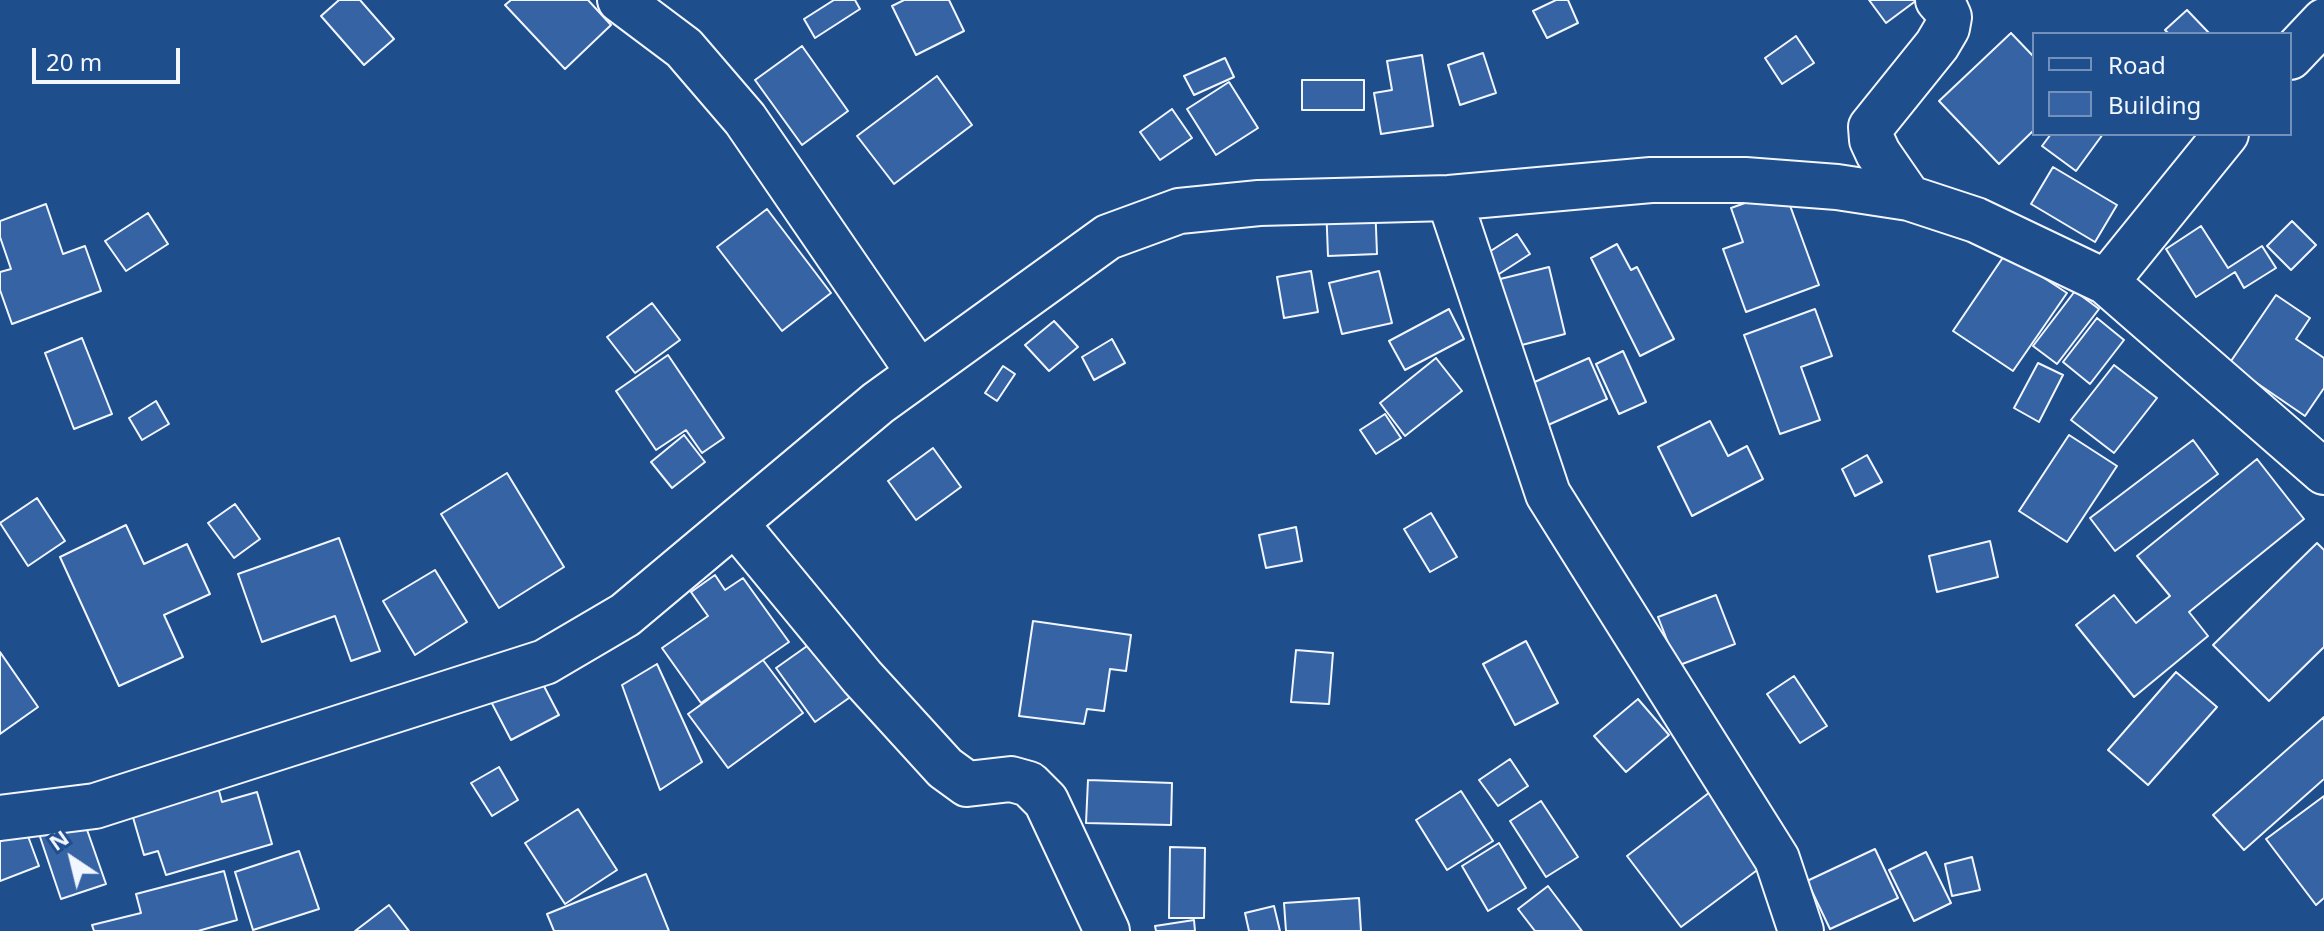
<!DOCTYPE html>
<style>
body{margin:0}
#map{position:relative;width:2324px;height:931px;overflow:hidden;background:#1f4e8c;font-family:"Noto Sans",sans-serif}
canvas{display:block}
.legend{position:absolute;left:2032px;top:32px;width:260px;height:104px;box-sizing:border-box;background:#1f4e8c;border:2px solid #7391ba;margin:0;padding:10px 14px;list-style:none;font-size:24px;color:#f2f6ff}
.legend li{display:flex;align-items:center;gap:16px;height:40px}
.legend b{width:40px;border:2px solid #7391ba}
.north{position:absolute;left:32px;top:819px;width:80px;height:80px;-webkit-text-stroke:6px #1f4e8c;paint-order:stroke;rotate:325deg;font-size:22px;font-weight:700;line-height:32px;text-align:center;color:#f2f6ff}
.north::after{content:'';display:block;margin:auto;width:28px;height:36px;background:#f2f6ff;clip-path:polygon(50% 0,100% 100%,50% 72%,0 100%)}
.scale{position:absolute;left:32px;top:48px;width:148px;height:36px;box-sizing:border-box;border:4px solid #f2f6ff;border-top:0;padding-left:10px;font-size:24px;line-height:28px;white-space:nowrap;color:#f2f6ff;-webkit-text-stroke:6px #1f4e8c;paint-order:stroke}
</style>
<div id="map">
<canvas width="2324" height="931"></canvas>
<ul class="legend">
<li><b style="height:10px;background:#1f4e8c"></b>Road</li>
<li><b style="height:22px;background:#3563a3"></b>Building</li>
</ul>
<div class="north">N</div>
<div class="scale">20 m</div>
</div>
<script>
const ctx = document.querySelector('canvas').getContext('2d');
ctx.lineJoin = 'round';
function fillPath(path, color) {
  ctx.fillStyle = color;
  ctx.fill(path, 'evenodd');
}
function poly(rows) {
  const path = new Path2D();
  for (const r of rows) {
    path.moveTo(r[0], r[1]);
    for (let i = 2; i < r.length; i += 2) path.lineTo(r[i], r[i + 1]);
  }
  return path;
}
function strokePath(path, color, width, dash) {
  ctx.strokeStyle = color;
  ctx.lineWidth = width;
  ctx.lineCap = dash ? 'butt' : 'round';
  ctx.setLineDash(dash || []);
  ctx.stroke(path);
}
const building = poly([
 [339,0,360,0,394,39,364,65,321,16,339,0],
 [511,0,588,0,611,25,565,69,505,5,511,0],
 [834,0,855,0,860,9,815,38,804,19,834,0],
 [904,0,949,0,964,31,916,55,892,6,904,0],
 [1556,0,1568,0,1578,23,1547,38,1533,11,1556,0],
 [1869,0,1917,0,1886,23,1869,0],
 [2187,10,2209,33,2169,34,2165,30,2187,10],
 [2011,33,2034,57,2034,130,1999,164,1939,101,2011,33],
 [1796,36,1814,63,1782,84,1765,58,1796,36],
 [802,46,848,111,802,145,755,80,802,46],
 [1483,53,1496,93,1460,105,1448,65,1483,53],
 [1422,55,1433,126,1381,134,1374,93,1392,90,1387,61,1422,55],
 [1225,58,1234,77,1194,95,1184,76,1225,58],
 [937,76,972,125,894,184,857,136,937,76],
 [1302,80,1364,80,1364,110,1302,110,1302,80],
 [1229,82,1258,128,1216,155,1187,109,1229,82],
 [1172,109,1192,138,1160,160,1140,132,1172,109],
 [2051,134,2103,134,2076,171,2042,146,2051,134],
 [2053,167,2117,205,2095,242,2031,204,2053,167],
 [1784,189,1819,285,1746,312,1723,249,1743,242,1731,208,1784,189],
 [1375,202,1377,254,1328,256,1326,204,1375,202],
 [46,204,63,254,85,246,101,291,12,324,0,290,0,272,11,269,0,237,0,221,46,204],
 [767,209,831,293,782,331,717,247,767,209],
 [148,213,168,244,126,271,105,241,148,213],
 [2292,221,2316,245,2291,270,2267,246,2292,221],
 [2201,226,2228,268,2262,246,2276,268,2244,288,2235,272,2196,297,2166,249,2201,226],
 [1517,234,1530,254,1496,276,1483,256,1517,234],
 [1617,244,1631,270,1637,267,1674,339,1640,356,1591,258,1617,244],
 [2006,253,2067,293,2013,371,1953,331,2006,253],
 [1549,267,1565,334,1506,349,1488,282,1549,267],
 [1311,271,1318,312,1284,318,1277,277,1311,271],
 [1379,271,1392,323,1342,334,1329,283,1379,271],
 [2075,291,2099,309,2057,364,2033,346,2075,291],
 [2276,295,2310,318,2296,339,2324,358,2324,388,2305,416,2229,364,2276,295],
 [652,303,680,340,635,373,607,337,652,303],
 [1449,309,1464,339,1405,370,1389,341,1449,309],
 [1815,309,1832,356,1801,367,1820,420,1780,434,1744,335,1815,309],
 [2097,318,2124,340,2090,384,2063,362,2097,318],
 [1054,321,1078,347,1049,371,1025,345,1054,321],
 [82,338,112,414,74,429,45,353,82,338],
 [1112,339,1125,363,1094,380,1082,357,1112,339],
 [1623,351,1646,402,1619,414,1596,364,1623,351],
 [668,355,724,438,702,453,686,430,656,450,616,391,668,355],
 [1436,358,1462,391,1405,436,1380,403,1436,358],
 [1589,358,1607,399,1539,429,1521,388,1589,358],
 [2038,363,2063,375,2039,422,2014,408,2038,363],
 [2114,365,2157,398,2114,453,2071,420,2114,365],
 [1003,366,1015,374,997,401,985,393,1003,366],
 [156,401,169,424,142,440,129,418,156,401],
 [1385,414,1401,438,1376,454,1360,430,1385,414],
 [1710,421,1728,456,1747,446,1763,479,1692,516,1658,447,1710,421],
 [684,435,705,462,672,488,651,462,684,435],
 [2069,435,2117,466,2067,542,2019,511,2069,435],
 [2193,440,2218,474,2115,551,2090,518,2193,440],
 [933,448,961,487,916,520,888,481,933,448],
 [1867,455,1882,482,1855,496,1842,469,1867,455],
 [2257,459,2304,519,2189,612,2208,636,2134,697,2076,625,2114,595,2136,623,2170,596,2137,556,2257,459],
 [507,473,564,567,499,608,441,514,507,473],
 [37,498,65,541,28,566,0,523,37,498],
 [235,504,260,539,234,558,208,523,235,504],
 [1431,513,1457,557,1430,572,1404,529,1431,513],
 [126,525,144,564,187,544,210,594,164,615,183,657,119,686,60,557,126,525],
 [1296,527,1302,561,1266,568,1259,535,1296,527],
 [339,538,380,651,351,661,335,616,262,642,238,574,339,538],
 [1990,541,1998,577,1937,592,1929,556,1990,541],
 [2317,543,2324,550,2324,647,2269,701,2213,645,2317,543],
 [435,570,467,622,415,655,383,601,435,570],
 [715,575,725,590,743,578,789,642,701,703,662,648,708,616,691,592,715,575],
 [1716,595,1735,644,1677,666,1658,617,1716,595],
 [1033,621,1131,635,1126,671,1110,669,1104,711,1087,709,1084,724,1019,716,1033,621],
 [817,639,856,693,815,722,776,668,817,639],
 [1526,641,1558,703,1515,725,1483,664,1526,641],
 [1296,650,1333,653,1329,704,1291,702,1296,650],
 [0,652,38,707,0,734,0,652],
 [763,660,803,713,728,768,688,714,763,660],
 [657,664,702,762,660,790,622,685,657,664],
 [534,667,559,715,511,740,486,692,534,667],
 [2176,672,2217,707,2148,785,2108,750,2176,672],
 [1794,676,1827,726,1800,743,1767,694,1794,676],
 [1638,699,1669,735,1626,772,1594,736,1638,699],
 [2324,717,2324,779,2244,850,2213,815,2324,717],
 [1510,759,1528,786,1498,806,1479,780,1510,759],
 [212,765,222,802,257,792,272,844,166,875,158,851,144,855,125,790,212,765],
 [499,767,518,800,492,816,471,783,499,767],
 [1088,780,1172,783,1171,825,1086,823,1088,780],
 [1461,791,1493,841,1447,870,1416,820,1461,791],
 [1710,792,1764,865,1681,927,1627,856,1710,792],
 [2324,796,2324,898,2316,905,2266,839,2324,796],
 [1541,801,1578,857,1546,877,1510,821,1541,801],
 [78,804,106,884,61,899,34,819,78,804],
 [578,809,617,870,565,904,525,843,578,809],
 [22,820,39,866,0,881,0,829,22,820],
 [1499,843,1526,888,1488,911,1462,866,1499,843],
 [1170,847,1205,848,1204,918,1169,918,1170,847],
 [1875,849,1898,898,1830,929,1807,881,1875,849],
 [299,851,319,909,253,930,235,872,299,851],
 [1926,852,1951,903,1914,921,1889,870,1926,852],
 [1972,857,1980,890,1952,896,1945,864,1972,857],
 [224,871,237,920,198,931,94,931,92,925,141,913,136,894,224,871],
 [646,874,669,931,554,931,547,914,646,874],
 [1548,886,1582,931,1535,931,1518,909,1548,886],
 [1359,898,1361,931,1286,931,1284,903,1359,898],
 [389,905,409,931,355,931,389,905],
 [1274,906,1280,931,1249,931,1245,913,1274,906],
 [1194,920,1195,931,1156,931,1155,926,1194,920]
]);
const street = poly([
 [620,0,684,48,745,119,919,373],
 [2290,57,2324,21],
 [1449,198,1548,494,1777,859,1801,931],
 [1909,198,1878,153,1872,140,1871,127,1937,45,1947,28,1949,17,1945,8,1938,0],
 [2106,282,2226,134],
 [735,523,862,677,945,768,967,784,1011,779,1029,784,1046,801,1107,931],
 [0,818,95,806,545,662,625,615,878,403,1108,237,1179,211,1259,203,1449,198,1651,180,1745,180,1837,187,1909,198,1976,220,2106,282,2324,472]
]);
fillPath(building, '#3563a3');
strokePath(building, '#f2f6ff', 2);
strokePath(street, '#f2f6ff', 48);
strokePath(street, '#1f4e8c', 44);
</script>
